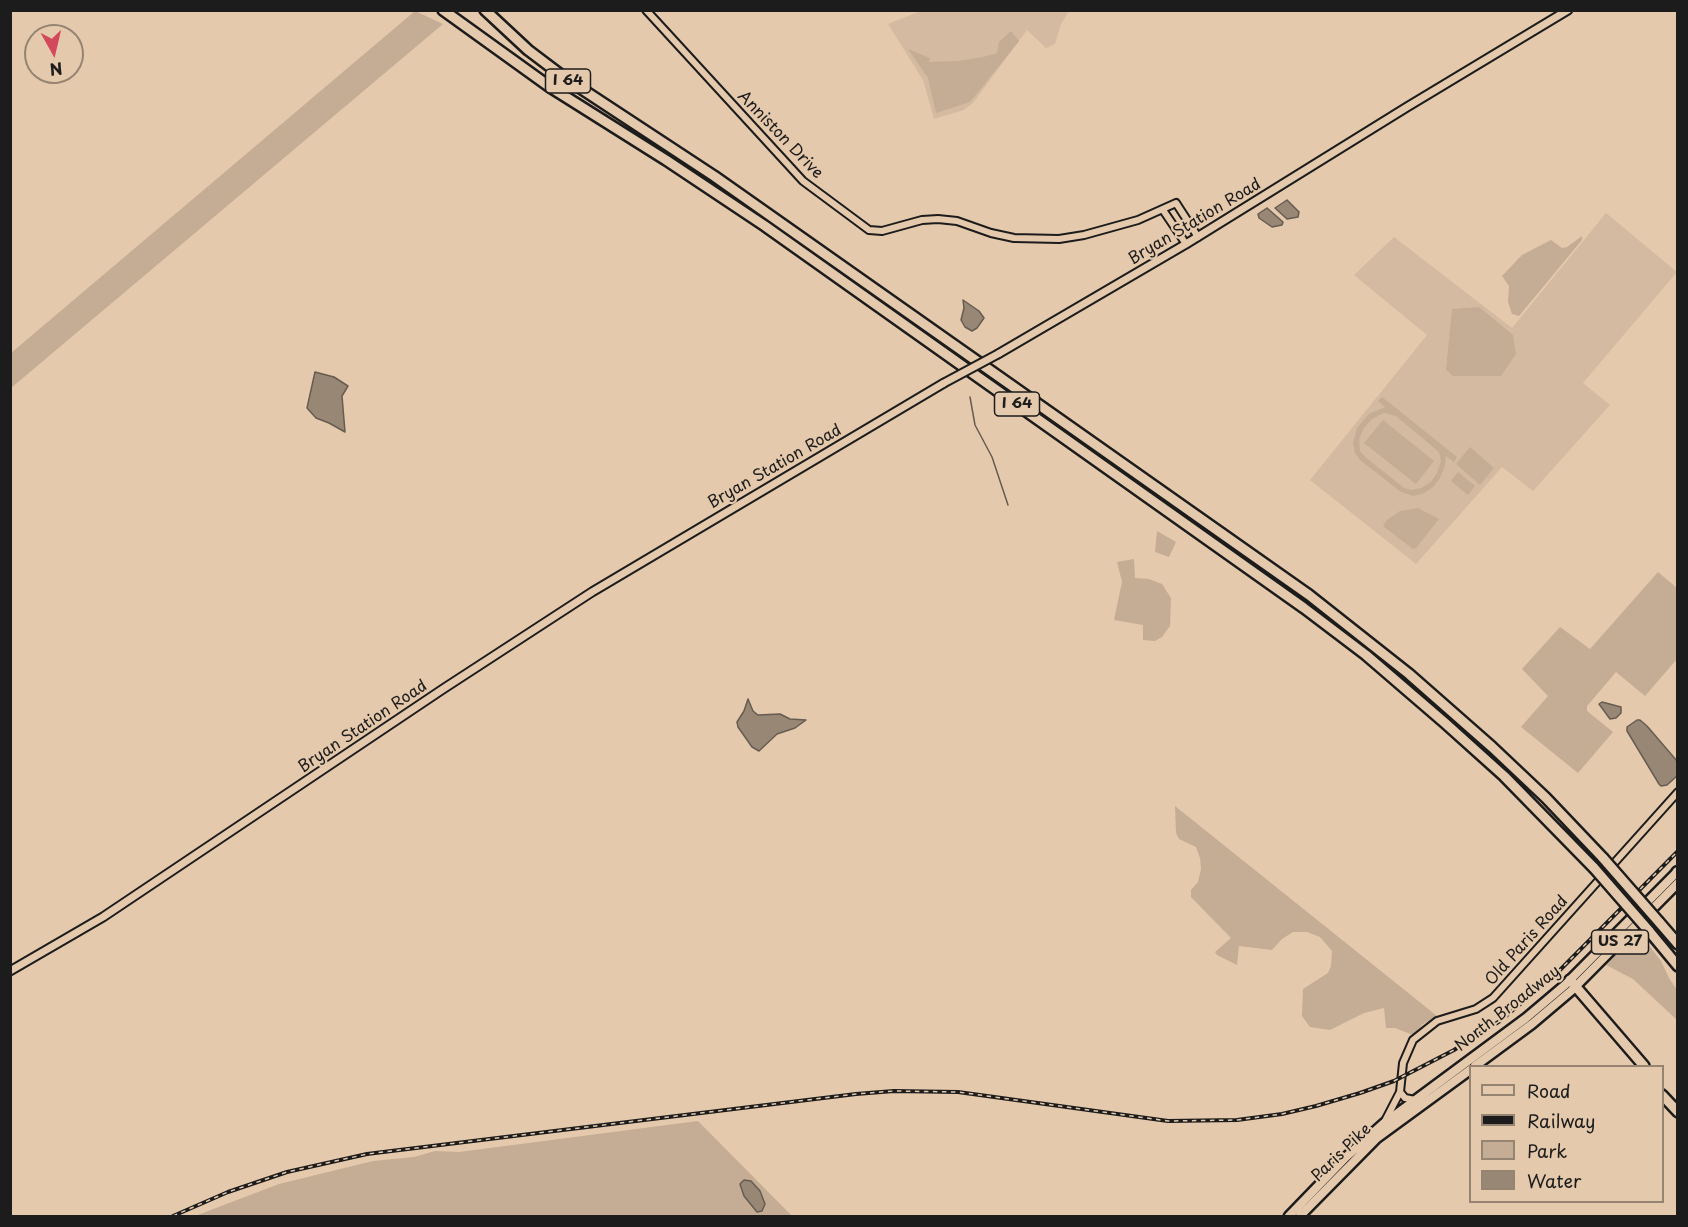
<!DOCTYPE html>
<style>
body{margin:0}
#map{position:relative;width:1688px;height:1227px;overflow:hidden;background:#e5c9ac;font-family:"Playpen Sans",sans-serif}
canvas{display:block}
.frame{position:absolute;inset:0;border:12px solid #1c1c1c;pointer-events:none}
.legend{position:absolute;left:1469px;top:1065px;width:195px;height:138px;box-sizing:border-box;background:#e5c9ac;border:2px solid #958472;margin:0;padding:8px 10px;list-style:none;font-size:18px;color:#1c1c1c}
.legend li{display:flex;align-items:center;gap:12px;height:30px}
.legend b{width:30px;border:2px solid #958472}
.north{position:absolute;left:24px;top:24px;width:60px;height:60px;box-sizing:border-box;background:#e5c9ac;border:2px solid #958472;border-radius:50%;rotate:172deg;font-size:16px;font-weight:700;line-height:24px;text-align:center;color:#1c1c1c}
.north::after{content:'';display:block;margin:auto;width:21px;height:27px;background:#d1495b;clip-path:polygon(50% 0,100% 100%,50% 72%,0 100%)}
</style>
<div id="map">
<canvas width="1688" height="1227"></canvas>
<div class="frame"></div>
<ul class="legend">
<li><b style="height:8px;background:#e5c9ac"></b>Road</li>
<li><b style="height:8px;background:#1c1c1c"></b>Railway</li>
<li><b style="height:16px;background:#c4ad94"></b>Park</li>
<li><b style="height:16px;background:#988775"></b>Water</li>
</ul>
<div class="north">N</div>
</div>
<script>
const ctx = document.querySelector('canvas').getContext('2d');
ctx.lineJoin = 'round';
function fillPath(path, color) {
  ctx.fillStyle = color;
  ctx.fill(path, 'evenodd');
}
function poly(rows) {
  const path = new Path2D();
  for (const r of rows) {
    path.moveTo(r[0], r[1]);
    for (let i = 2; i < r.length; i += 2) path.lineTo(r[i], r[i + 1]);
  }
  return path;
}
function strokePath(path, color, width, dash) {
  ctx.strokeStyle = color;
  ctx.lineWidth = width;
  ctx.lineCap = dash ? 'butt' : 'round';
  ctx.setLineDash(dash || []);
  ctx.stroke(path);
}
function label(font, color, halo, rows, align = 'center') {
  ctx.font = font + ' "Playpen Sans",sans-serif';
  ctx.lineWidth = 4.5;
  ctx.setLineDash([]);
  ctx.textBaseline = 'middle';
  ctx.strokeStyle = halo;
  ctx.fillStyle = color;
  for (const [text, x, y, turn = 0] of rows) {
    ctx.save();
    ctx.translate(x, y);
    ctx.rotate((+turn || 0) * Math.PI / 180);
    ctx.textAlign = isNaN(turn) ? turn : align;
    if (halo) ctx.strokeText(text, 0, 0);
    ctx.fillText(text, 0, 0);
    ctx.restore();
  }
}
const built = poly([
 [921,11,1069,10,1069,11,1061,24,1055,44,1046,48,1027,30,973,103,964,110,934,119,923,80,888,24],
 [1606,213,1677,272,1583,383,1610,405,1533,491,1502,467,1416,564,1310,480,1427,335,1354,275,1394,237,1512,328]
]);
const green = poly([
 [415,11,443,24,11,388,11,353],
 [1011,31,1019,41,970,102,936,113,928,78,908,49,930,58,929,62,957,61,983,57,997,53,999,42],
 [1582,236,1582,240,1519,316,1512,314,1508,302,1509,286,1502,276,1522,255,1551,240,1562,248,1567,247],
 [1479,307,1513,335,1516,354,1501,376,1453,376,1446,370,1452,309],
 [1382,397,1457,457,1454,462,1446,456,1445,465,1440,478,1433,487,1424,493,1413,496,1401,492,1360,460,1355,453,1353,443,1357,428,1369,414,1385,407,1378,401],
 [1384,413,1396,416,1439,452,1441,461,1437,473,1431,482,1421,488,1411,490,1404,488,1364,456,1360,451,1359,439,1364,428,1372,419],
 [1383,420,1434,461,1416,484,1364,443],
 [1470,447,1494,468,1480,485,1456,464],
 [1458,472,1475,486,1468,495,1451,481],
 [1418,508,1439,519,1416,548,1413,549,1383,526,1387,520,1400,511],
 [1157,531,1176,542,1169,557,1155,552],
 [1134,559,1135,578,1149,579,1162,584,1171,598,1170,626,1162,637,1155,641,1143,640,1143,625,1114,620,1122,582,1117,562],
 [1658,572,1677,588,1677,659,1645,696,1616,672,1587,706,1587,711,1613,732,1578,773,1521,727,1548,696,1522,669,1560,627,1590,649],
 [1175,806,1437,1016,1423,1024,1413,1035,1395,1028,1386,1028,1384,1008,1364,1013,1330,1030,1310,1027,1302,1016,1303,989,1328,973,1331,966,1332,951,1320,937,1307,932,1293,932,1282,939,1272,950,1239,946,1237,965,1217,955,1215,952,1231,938,1191,897,1191,890,1198,882,1201,869,1200,858,1196,847,1179,839,1176,833],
 [1637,935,1644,939,1661,961,1669,978,1677,990,1677,1020,1633,979,1606,965,1629,938],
 [698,1121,792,1216,195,1216,279,1184,373,1161,414,1157,435,1151,459,1152]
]);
const water = poly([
 [1287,200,1299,212,1298,217,1287,219,1275,208,1287,200],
 [1267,208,1283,222,1282,225,1272,227,1259,218,1258,214,1267,208],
 [963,300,979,311,984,318,977,328,972,331,965,327,961,320,964,308,963,300],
 [315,372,334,377,348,386,342,396,345,432,329,423,316,418,307,408,315,372],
 [748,699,753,711,758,715,780,714,790,719,806,720,795,728,777,734,759,751,752,747,738,727,737,722,744,711,748,699],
 [1602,702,1621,707,1621,713,1616,718,1610,719,1599,704,1602,702],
 [1637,720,1640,720,1647,726,1677,761,1677,776,1667,785,1661,786,1659,784,1627,731,1627,727,1637,720],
 [744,1180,751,1181,760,1191,765,1204,762,1211,757,1212,744,1196,740,1184,744,1180]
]);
const stream = poly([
 [970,397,975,425,992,457,1008,505]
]);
const tertiary = poly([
 [646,10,803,181,869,230,882,231,922,220,938,219,957,221,991,233,1014,238,1059,239,1084,235,1138,220,1176,203,1198,237],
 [1163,210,1186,244],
 [1400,1092,1405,1098,1415,1100],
 [1385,1121,1400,1092,1403,1063,1413,1040,1437,1021,1476,1009,1493,998,1678,792]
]);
const secondary = poly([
 [998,354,1186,244,1407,107,1568,10],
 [10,971,103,917,443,689,592,592,944,383]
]);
const trunk = poly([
 [1475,1066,1532,1024,1571,991,1678,883],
 [1289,1216,1346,1157,1383,1124,1526,1018,1565,985,1678,871],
 [1300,1216,1377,1138,1470,1070]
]);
const motorway = poly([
 [443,10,550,87,666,160,765,226,1304,608,1366,655,1445,723,1504,776,1594,868],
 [485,10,528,50,565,78,714,176,1309,595,1409,674,1492,747,1546,798,1603,858],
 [1677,872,1678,873],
 [1659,922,1678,944],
 [1649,931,1678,966],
 [1570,980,1644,1066],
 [1662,1095,1678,1112]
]);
const rail = poly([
 [173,1216,228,1192,287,1172,367,1154,856,1094,894,1091,958,1092,1168,1121,1237,1120,1282,1114,1316,1106,1360,1093,1394,1081,1454,1050,1500,1021,1557,973,1678,851]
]);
const secondaryBridge = poly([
 [944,383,998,354]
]);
const motorwayBridge = poly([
 [1603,858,1659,922],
 [1594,868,1649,931]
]);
const shields = [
 [568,81,45],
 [1017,404,45],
 [1620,942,57]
];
const shieldNames = [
 ["I 64",568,81],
 ["I 64",1017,404],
 ["US 27",1620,942]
];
const streetNames = [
 ["Anniston Drive",780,135,46],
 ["Bryan Station Road",1195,222,-31],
 ["Bryan Station Road",775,467,-30],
 ["Bryan Station Road",363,727,-34],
 ["Old Paris Road",1527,941,-48],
 ["North Broadway",1508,1009,-38],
 ["Paris Pike",1342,1153,-44]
];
fillPath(built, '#d4baa0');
fillPath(green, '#c4ad94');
fillPath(water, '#988775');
strokePath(water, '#665c51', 1.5);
strokePath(stream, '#665c51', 1.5);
strokePath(tertiary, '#1c1c1c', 10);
strokePath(secondary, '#1c1c1c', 11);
strokePath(trunk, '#1c1c1c', 13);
strokePath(motorway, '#1c1c1c', 14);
strokePath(tertiary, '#e5c9ac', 6);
strokePath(secondary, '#e5c9ac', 7);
strokePath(trunk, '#e5c9ac', 8);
strokePath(motorway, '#e5c9ac', 9);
strokePath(rail, '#1c1c1c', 4);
strokePath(rail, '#e5c9ac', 1.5, [4.5]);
strokePath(secondaryBridge, '#1c1c1c', 11, []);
strokePath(motorwayBridge, '#1c1c1c', 14, []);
strokePath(secondaryBridge, '#e5c9ac', 7);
strokePath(motorwayBridge, '#e5c9ac', 9);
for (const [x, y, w] of shields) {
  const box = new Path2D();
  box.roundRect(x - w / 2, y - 12, w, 24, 4.5);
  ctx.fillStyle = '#e5c9ac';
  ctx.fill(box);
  strokePath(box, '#1c1c1c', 1.5);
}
label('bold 15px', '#1c1c1c', null, shieldNames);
label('16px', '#1c1c1c', '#e5c9ac', streetNames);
</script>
